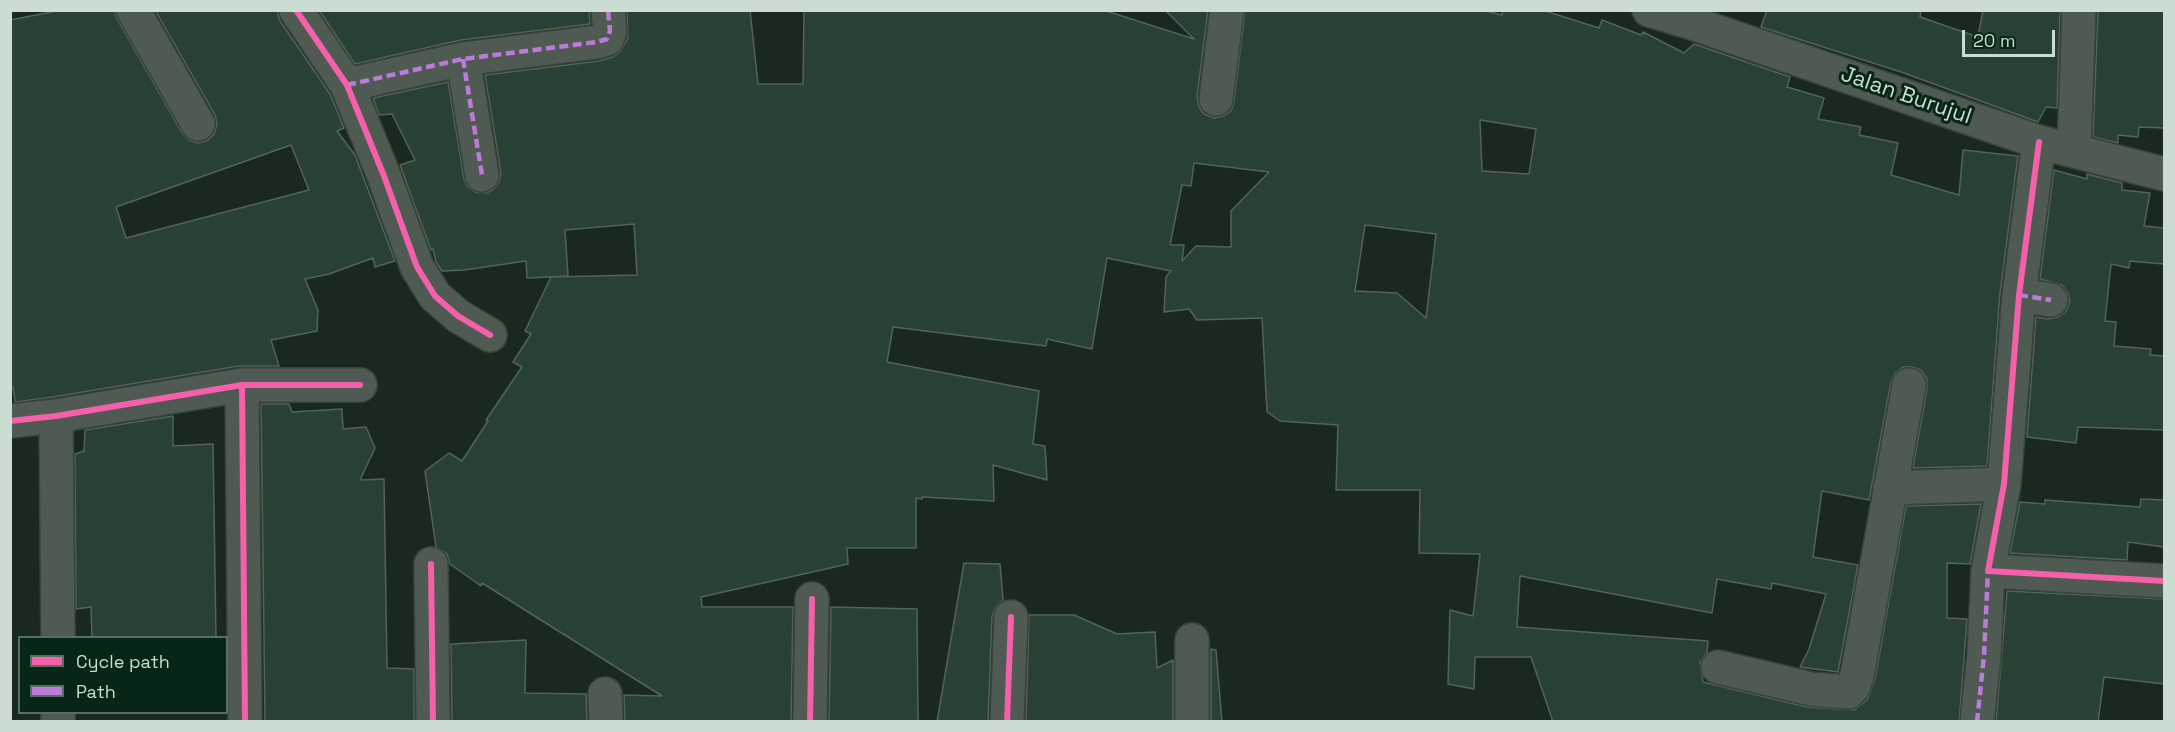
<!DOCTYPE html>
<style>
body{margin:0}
#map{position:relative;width:2175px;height:732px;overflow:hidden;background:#192920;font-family:"Space Grotesk",sans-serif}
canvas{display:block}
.frame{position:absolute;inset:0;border:12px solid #cbdcd0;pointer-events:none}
.legend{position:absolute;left:18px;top:636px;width:210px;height:78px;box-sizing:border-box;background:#082615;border:2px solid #566f60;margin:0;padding:8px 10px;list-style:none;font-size:18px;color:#cbdcd0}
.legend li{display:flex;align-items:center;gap:12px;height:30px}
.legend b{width:30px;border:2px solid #566f60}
.scale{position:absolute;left:1962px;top:30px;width:93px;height:27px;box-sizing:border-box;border:3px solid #cbdcd0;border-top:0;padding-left:8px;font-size:18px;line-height:21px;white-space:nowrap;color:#cbdcd0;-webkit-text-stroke:4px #082615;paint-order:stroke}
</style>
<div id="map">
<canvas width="2175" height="732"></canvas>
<div class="frame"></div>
<ul class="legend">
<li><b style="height:8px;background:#f560ab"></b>Cycle path</li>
<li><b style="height:8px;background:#bd7bd9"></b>Path</li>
</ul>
<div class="scale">20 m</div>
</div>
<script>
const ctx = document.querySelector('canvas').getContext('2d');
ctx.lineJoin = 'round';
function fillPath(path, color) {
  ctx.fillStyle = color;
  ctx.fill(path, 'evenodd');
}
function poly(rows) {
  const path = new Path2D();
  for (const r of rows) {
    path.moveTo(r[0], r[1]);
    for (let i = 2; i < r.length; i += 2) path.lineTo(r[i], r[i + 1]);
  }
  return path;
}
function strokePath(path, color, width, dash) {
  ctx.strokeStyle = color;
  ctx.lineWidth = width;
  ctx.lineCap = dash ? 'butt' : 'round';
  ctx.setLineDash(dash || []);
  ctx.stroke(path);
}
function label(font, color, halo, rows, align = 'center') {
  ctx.font = font + ' "Space Grotesk",sans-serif';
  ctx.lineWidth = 6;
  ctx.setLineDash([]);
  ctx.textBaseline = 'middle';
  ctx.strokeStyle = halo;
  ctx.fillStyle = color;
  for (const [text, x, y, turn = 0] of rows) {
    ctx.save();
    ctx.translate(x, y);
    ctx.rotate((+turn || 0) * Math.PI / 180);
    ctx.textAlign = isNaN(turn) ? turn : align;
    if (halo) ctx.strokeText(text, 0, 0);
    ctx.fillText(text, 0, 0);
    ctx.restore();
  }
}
const building = poly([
 [62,10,114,10,117,19,182,133,189,140,198,143,208,140,214,134,217,125,215,115,155,10,277,10,280,21,330,94,344,128,337,131,355,155,395,261,375,267,373,258,329,274,305,279,318,310,317,331,271,340,279,366,239,366,53,397,15,402,13,387,10,387,10,20,62,10],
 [291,145,309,190,126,238,116,207,291,145],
 [319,10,589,10,590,24,461,40,355,64,319,10],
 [627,10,750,10,758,84,803,84,804,10,1103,10,1194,39,1165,10,1208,10,1197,97,1199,107,1204,114,1214,118,1224,116,1231,111,1234,102,1245,10,1481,10,1502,15,1503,10,1542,10,1599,28,1602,20,1641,35,1643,32,1684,53,1694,44,1790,77,1787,87,1824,98,1818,119,1861,127,1859,135,1898,143,1891,175,1959,195,1963,150,2018,156,2000,293,1987,466,1913,468,1927,388,1927,379,1921,370,1912,367,1903,367,1895,373,1891,382,1869,500,1822,491,1813,557,1858,565,1838,672,1800,667,1809,649,1826,594,1772,583,1771,589,1717,579,1712,613,1520,576,1517,627,1708,641,1707,652,1700,663,1703,682,1807,707,1854,710,1867,700,1875,679,1906,506,1981,504,1970,564,1947,563,1947,618,1967,619,1959,722,1553,722,1531,657,1475,657,1474,689,1448,684,1450,610,1473,616,1480,554,1419,553,1420,490,1336,490,1338,425,1280,421,1267,412,1262,318,1197,320,1189,309,1164,312,1166,277,1171,271,1107,258,1092,349,1047,339,1046,346,893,327,887,362,1039,391,1033,444,1045,446,1047,480,993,465,994,501,922,497,922,499,916,498,916,548,847,548,848,564,701,597,702,607,793,607,791,722,625,722,624,695,662,696,482,583,481,586,450,564,447,554,436,547,425,471,449,453,462,461,488,421,486,420,522,367,513,362,531,334,525,331,551,277,637,275,634,224,565,230,568,276,527,278,526,261,464,270,442,271,436,262,433,249,431,250,400,165,415,160,392,114,379,115,373,98,448,82,464,179,467,186,475,192,486,193,493,190,499,182,501,173,485,75,599,61,613,57,620,52,628,38,627,10],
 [1480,120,1536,129,1529,174,1482,171,1480,120],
 [1194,163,1269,172,1231,211,1231,247,1196,246,1182,261,1184,245,1170,245,1182,185,1191,186,1194,163],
 [1365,225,1436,234,1426,318,1397,293,1355,291,1365,225],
 [1767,10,1921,10,1920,17,1978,37,1983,10,2060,10,2057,108,2046,107,2038,122,1904,73,1761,27,1767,10],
 [2098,10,2164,10,2164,128,2139,127,2138,137,2118,135,2118,143,2093,137,2098,10],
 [2054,170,2087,179,2087,174,2122,183,2122,190,2150,193,2144,226,2164,228,2164,264,2130,261,2129,268,2111,264,2105,321,2116,322,2114,346,2151,349,2150,355,2164,356,2164,430,2078,427,2076,443,2027,437,2036,317,2048,319,2058,317,2066,311,2070,302,2068,293,2062,285,2040,279,2054,170],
 [261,404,289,404,292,412,342,409,343,429,366,427,375,448,360,480,384,479,387,668,414,669,414,721,265,722,261,404],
 [173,416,173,446,213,444,216,638,92,638,91,607,76,609,75,454,84,451,85,430,173,416],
 [2141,499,2164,500,2164,547,2128,542,2127,560,2010,553,2020,502,2045,504,2045,500,2140,507,2141,499],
 [964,563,1000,564,1003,600,996,607,992,616,988,722,937,722,964,563],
 [2007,591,2164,599,2164,684,2104,677,2098,722,1996,722,2007,591],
 [831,607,917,609,918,722,829,722,831,607],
 [1029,615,1074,615,1117,634,1155,632,1157,668,1173,660,1173,722,1026,722,1029,615],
 [526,640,525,693,586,694,587,722,452,722,451,644,526,640],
 [1211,649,1216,650,1222,722,1211,722,1211,649]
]);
const minor = poly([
 [133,10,198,124],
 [296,10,347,85,384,176,417,267,435,296,458,316,490,335],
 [1649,10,1689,22,2039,142,2164,174],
 [463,59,482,175],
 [347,85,463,59,597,42,607,39,610,31,608,10],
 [1216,99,1227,10],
 [2039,142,2019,295,2004,484,1988,571,2164,581],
 [2074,151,2079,10],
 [2019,295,2051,300],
 [242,385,245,722],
 [56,416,58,638],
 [10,421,56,416,242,385,360,385],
 [1890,488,2004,484],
 [431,564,433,722],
 [1192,640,1192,722],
 [1718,667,1811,689,1848,692,1853,687,1857,676,1909,385],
 [605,694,606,722],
 [58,712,58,722],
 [810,722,812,599],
 [1007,722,1011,617],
 [1977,722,1984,655,1988,571]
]);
const quiet = poly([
 [463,59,482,175],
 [347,85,463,59,597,42,607,39,610,31,608,10],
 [2019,295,2051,300],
 [1977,722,1984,655,1988,571]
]);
const cycleway = poly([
 [296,10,347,85,384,176,417,267,435,296,458,316,490,335],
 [2039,142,2019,295,2004,484,1988,571,2164,581],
 [242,385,245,722],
 [10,421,56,416,242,385,360,385],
 [431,564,433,722],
 [810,722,812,599],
 [1007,722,1011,617]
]);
const streetNames = [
 ["Jalan Burujul",1906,96,19]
];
fillPath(building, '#294135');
strokePath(building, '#54625a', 1.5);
strokePath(minor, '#37443c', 36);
strokePath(minor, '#4e5a52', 33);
strokePath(quiet, '#bd7bd9', 4.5, [9, 4.5]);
strokePath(cycleway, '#f560ab', 6);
label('22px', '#cbdcd0', '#082615', streetNames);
</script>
